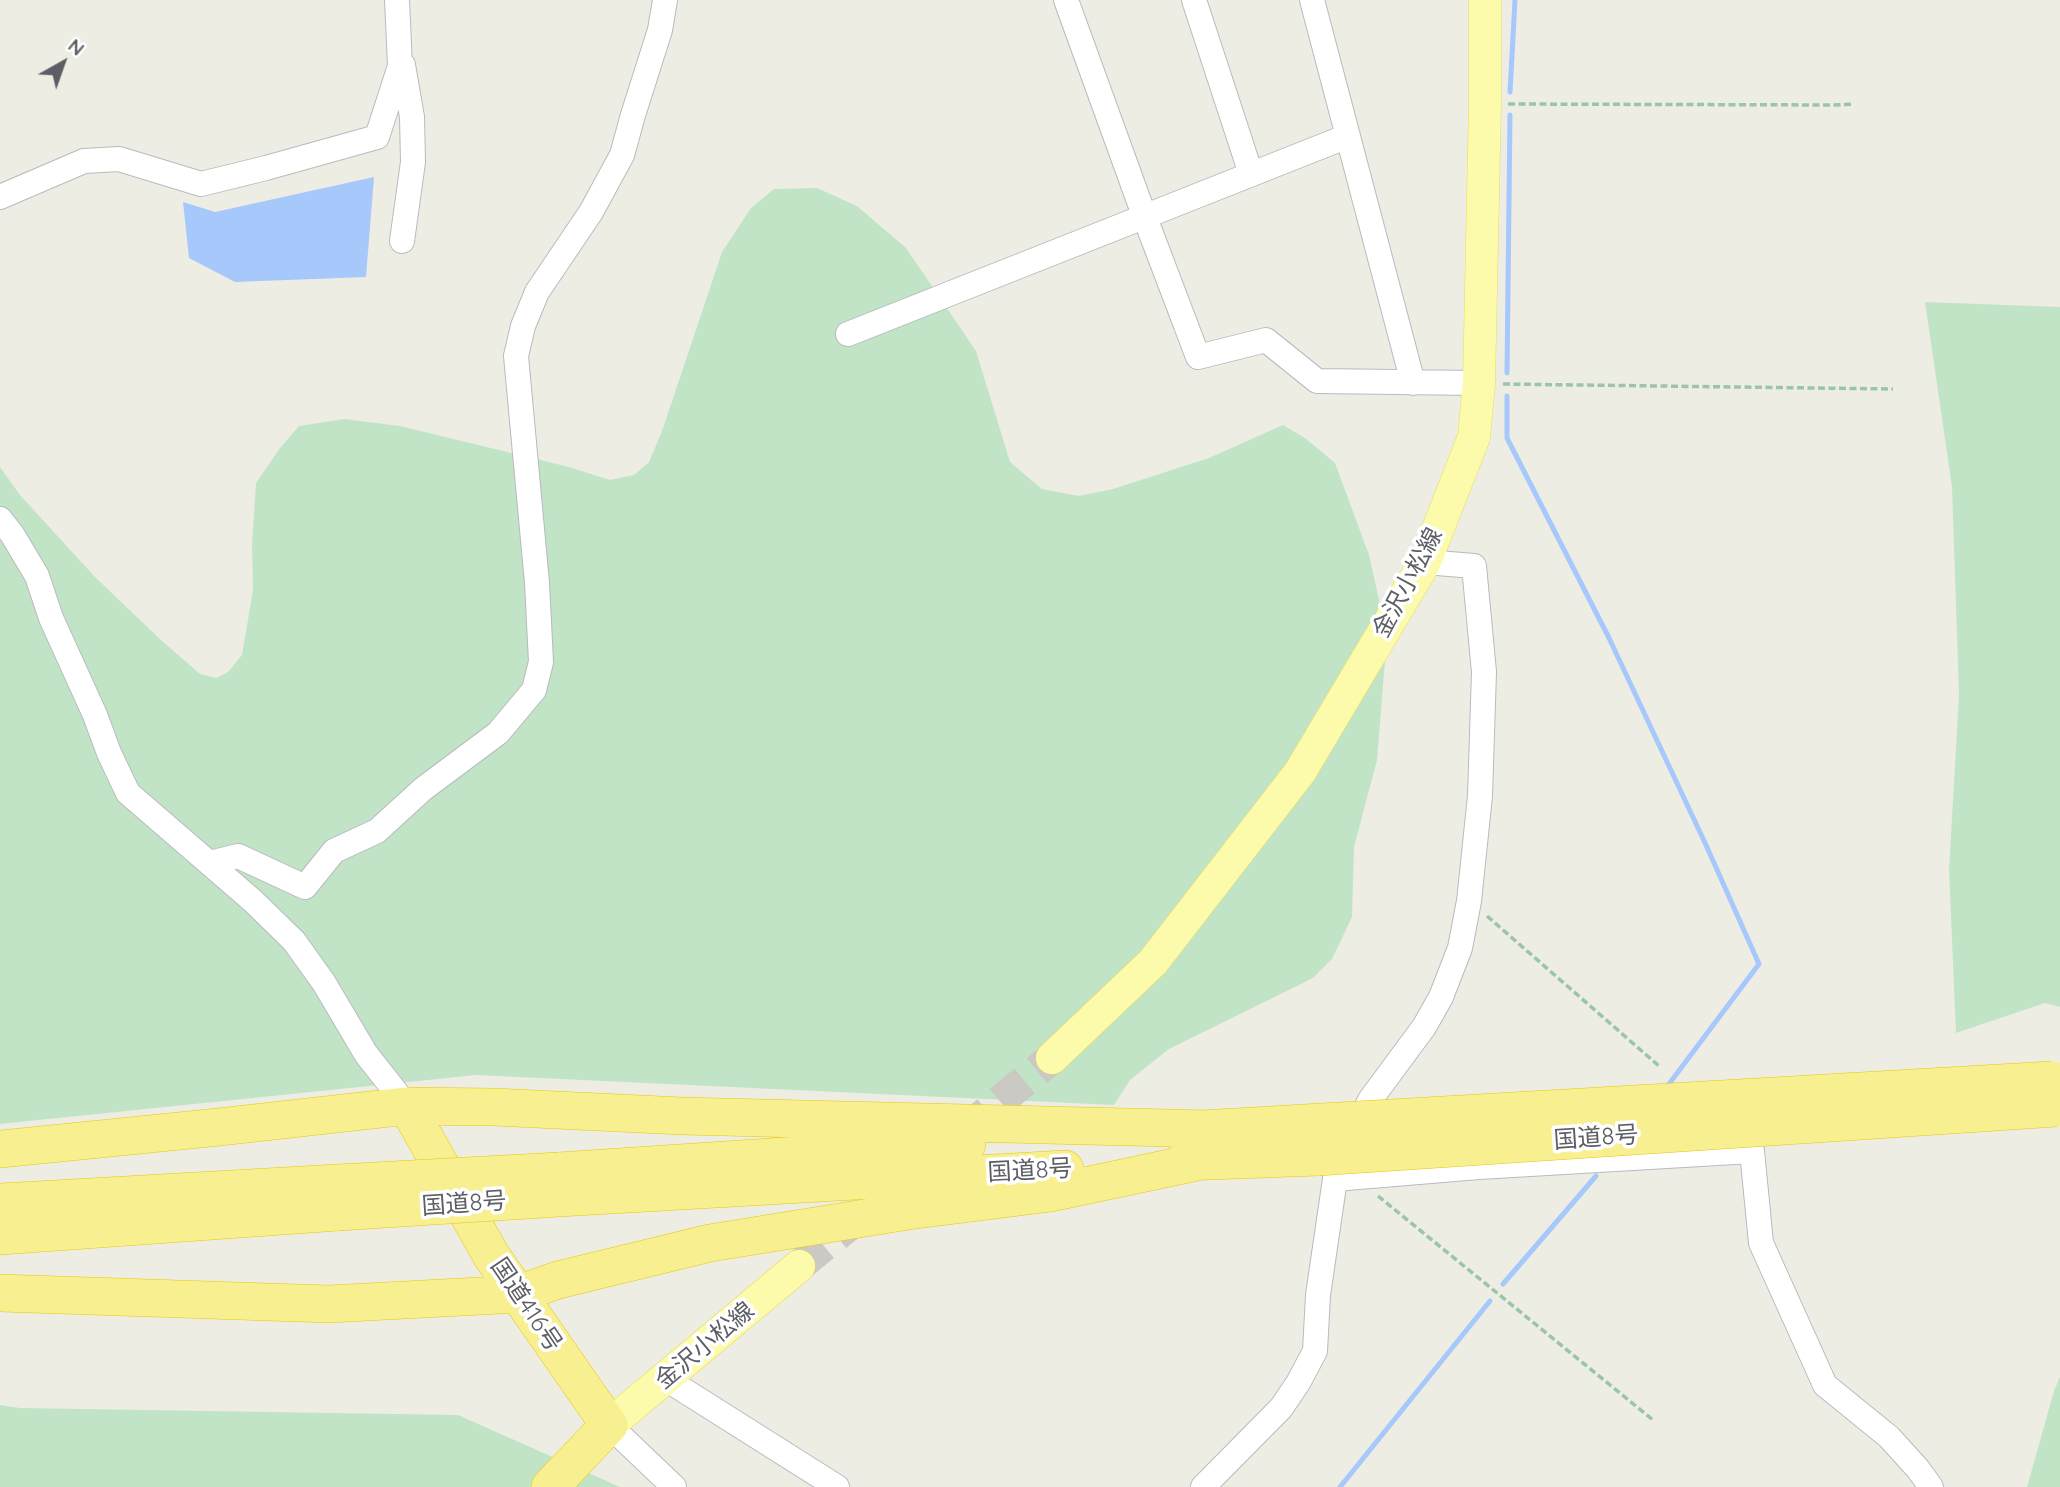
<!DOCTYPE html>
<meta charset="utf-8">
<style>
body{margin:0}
#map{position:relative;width:2060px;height:1487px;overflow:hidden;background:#eeede4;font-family:Quicksand,sans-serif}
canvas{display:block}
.north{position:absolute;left:28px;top:28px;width:70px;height:70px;-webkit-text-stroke:5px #fff;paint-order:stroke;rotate:40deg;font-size:19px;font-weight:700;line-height:28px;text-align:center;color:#5c5e64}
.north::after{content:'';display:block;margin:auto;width:24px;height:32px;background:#5c5e64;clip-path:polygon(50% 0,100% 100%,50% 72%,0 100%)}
</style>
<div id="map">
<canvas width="2060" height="1487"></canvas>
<div class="north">N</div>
</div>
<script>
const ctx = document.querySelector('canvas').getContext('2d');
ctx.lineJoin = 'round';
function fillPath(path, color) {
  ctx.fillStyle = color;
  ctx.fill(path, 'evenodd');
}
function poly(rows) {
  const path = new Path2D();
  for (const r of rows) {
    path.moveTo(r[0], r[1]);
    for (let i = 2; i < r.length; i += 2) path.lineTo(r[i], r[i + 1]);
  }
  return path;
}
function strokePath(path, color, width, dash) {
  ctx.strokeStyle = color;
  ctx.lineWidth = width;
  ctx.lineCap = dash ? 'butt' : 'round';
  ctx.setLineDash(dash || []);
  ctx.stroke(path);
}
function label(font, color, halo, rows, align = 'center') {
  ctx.font = font + ' Quicksand,"Noto Sans JP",sans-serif';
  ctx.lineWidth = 7;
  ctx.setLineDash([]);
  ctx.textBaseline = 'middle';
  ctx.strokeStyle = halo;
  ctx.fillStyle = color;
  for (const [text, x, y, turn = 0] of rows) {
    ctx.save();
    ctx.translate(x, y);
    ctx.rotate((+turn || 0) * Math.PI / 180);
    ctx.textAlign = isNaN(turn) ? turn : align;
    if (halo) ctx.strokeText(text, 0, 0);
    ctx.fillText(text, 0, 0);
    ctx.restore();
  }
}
const green = poly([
 [817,188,857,206,906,248,976,351,1010,462,1042,489,1079,496,1113,489,1209,458,1283,425,1305,438,1335,463,1369,555,1387,636,1377,760,1354,847,1352,917,1332,959,1313,978,1169,1049,1130,1080,1114,1105,476,1075,0,1124,0,467,20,495,95,577,161,640,200,674,216,678,228,672,242,655,253,590,252,544,256,483,280,448,299,426,344,419,400,426,569,467,610,480,634,475,649,462,662,431,722,252,751,208,774,189],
 [1925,302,2060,307,2060,1007,2045,1003,1956,1033,1949,870,1959,695,1952,487],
 [2060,1377,2060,1487,2027,1487,2054,1391],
 [0,1405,20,1408,458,1415,620,1487,0,1487]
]);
const water = poly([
 [374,177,366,277,235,282,189,258,183,202,215,212]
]);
const stream = poly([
 [1510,92,1515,0],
 [1507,373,1510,115],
 [1507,396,1507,438,1609,638,1706,845,1759,964,1666,1088],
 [1503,1284,1596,1176],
 [1340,1487,1490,1301]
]);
const majorTunnel = poly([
 [963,1132,1052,1058],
 [799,1266,860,1216]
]);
const path = poly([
 [1508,104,1834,105,1854,104],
 [1503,384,1893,389],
 [1487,916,1659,1066],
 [1378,1196,1653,1420]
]);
const minor = poly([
 [1066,0,1144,215,1198,357,1266,340,1317,381,1479,383],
 [1194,0,1251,174],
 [1312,0,1413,383],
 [0,197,84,161,119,159,201,184,266,168,377,137,400,66,397,0],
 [402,241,413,162,412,117,403,65],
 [848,334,1348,136],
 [0,519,12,534,37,576,51,618,95,715,109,753,128,793,253,901,294,941,324,983,366,1054,407,1106],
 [210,863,238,856,305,887,334,851,377,831,423,789,498,733,534,690,541,662,537,583,516,356,523,326,537,292,591,212,622,155,633,115,660,30,665,0],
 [1335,1179,1479,1167,1752,1151,1761,1243,1825,1385,1889,1437,1918,1469,1931,1487],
 [666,1379,837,1487],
 [609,1425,674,1487],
 [1203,1487,1281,1408,1298,1383,1315,1351,1318,1295,1335,1179,1349,1141,1370,1100,1424,1027,1441,997,1460,948,1469,901,1480,796,1484,672,1474,566,1425,562]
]);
const major = poly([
 [1052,1058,1153,962,1300,772,1425,562,1474,437,1479,383,1485,103,1485,0],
 [609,1425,799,1266]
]);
const highway = poly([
 [407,1106,491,1255,609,1425,550,1487],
 [1185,1130,1322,1122],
 [0,1149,219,1127,407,1106,494,1107,682,1116,1209,1129],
 [1182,1162,1318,1157],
 [559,1171,967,1144],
 [558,1198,1065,1169],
 [0,1202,338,1183],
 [0,1236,338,1212],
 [0,1293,329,1304,518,1294,558,1280,710,1243,908,1211,1051,1193,1207,1160]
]);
const highwayBridge = poly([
 [1322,1122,2052,1080],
 [1318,1157,2056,1108],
 [338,1183,559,1171],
 [338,1212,558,1198]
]);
const streetNames = [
 ["金沢小松線",1408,583,-62],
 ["国道8号",1596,1138,-4],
 ["国道8号",1030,1171,-3],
 ["国道8号",464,1204,-4],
 ["国道416号",526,1305,56],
 ["金沢小松線",705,1346,-40]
];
fillPath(green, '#c1e4c7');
fillPath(water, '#a6c8fb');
strokePath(stream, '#a6c8fb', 5);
strokePath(majorTunnel, '#cac9c4', 32, [32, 16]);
strokePath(minor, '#b9babf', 26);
strokePath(major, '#ebdb5f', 33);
strokePath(highway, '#e7c70a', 38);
strokePath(path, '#9bc4ad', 3.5, [7, 3.5]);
strokePath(minor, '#fff', 24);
strokePath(major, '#fbfbab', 32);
strokePath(highway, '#f8ef90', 37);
strokePath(highwayBridge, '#e7c70a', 38, []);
strokePath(highwayBridge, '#f8ef90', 37);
label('24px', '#5c5e64', '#fff', streetNames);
</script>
